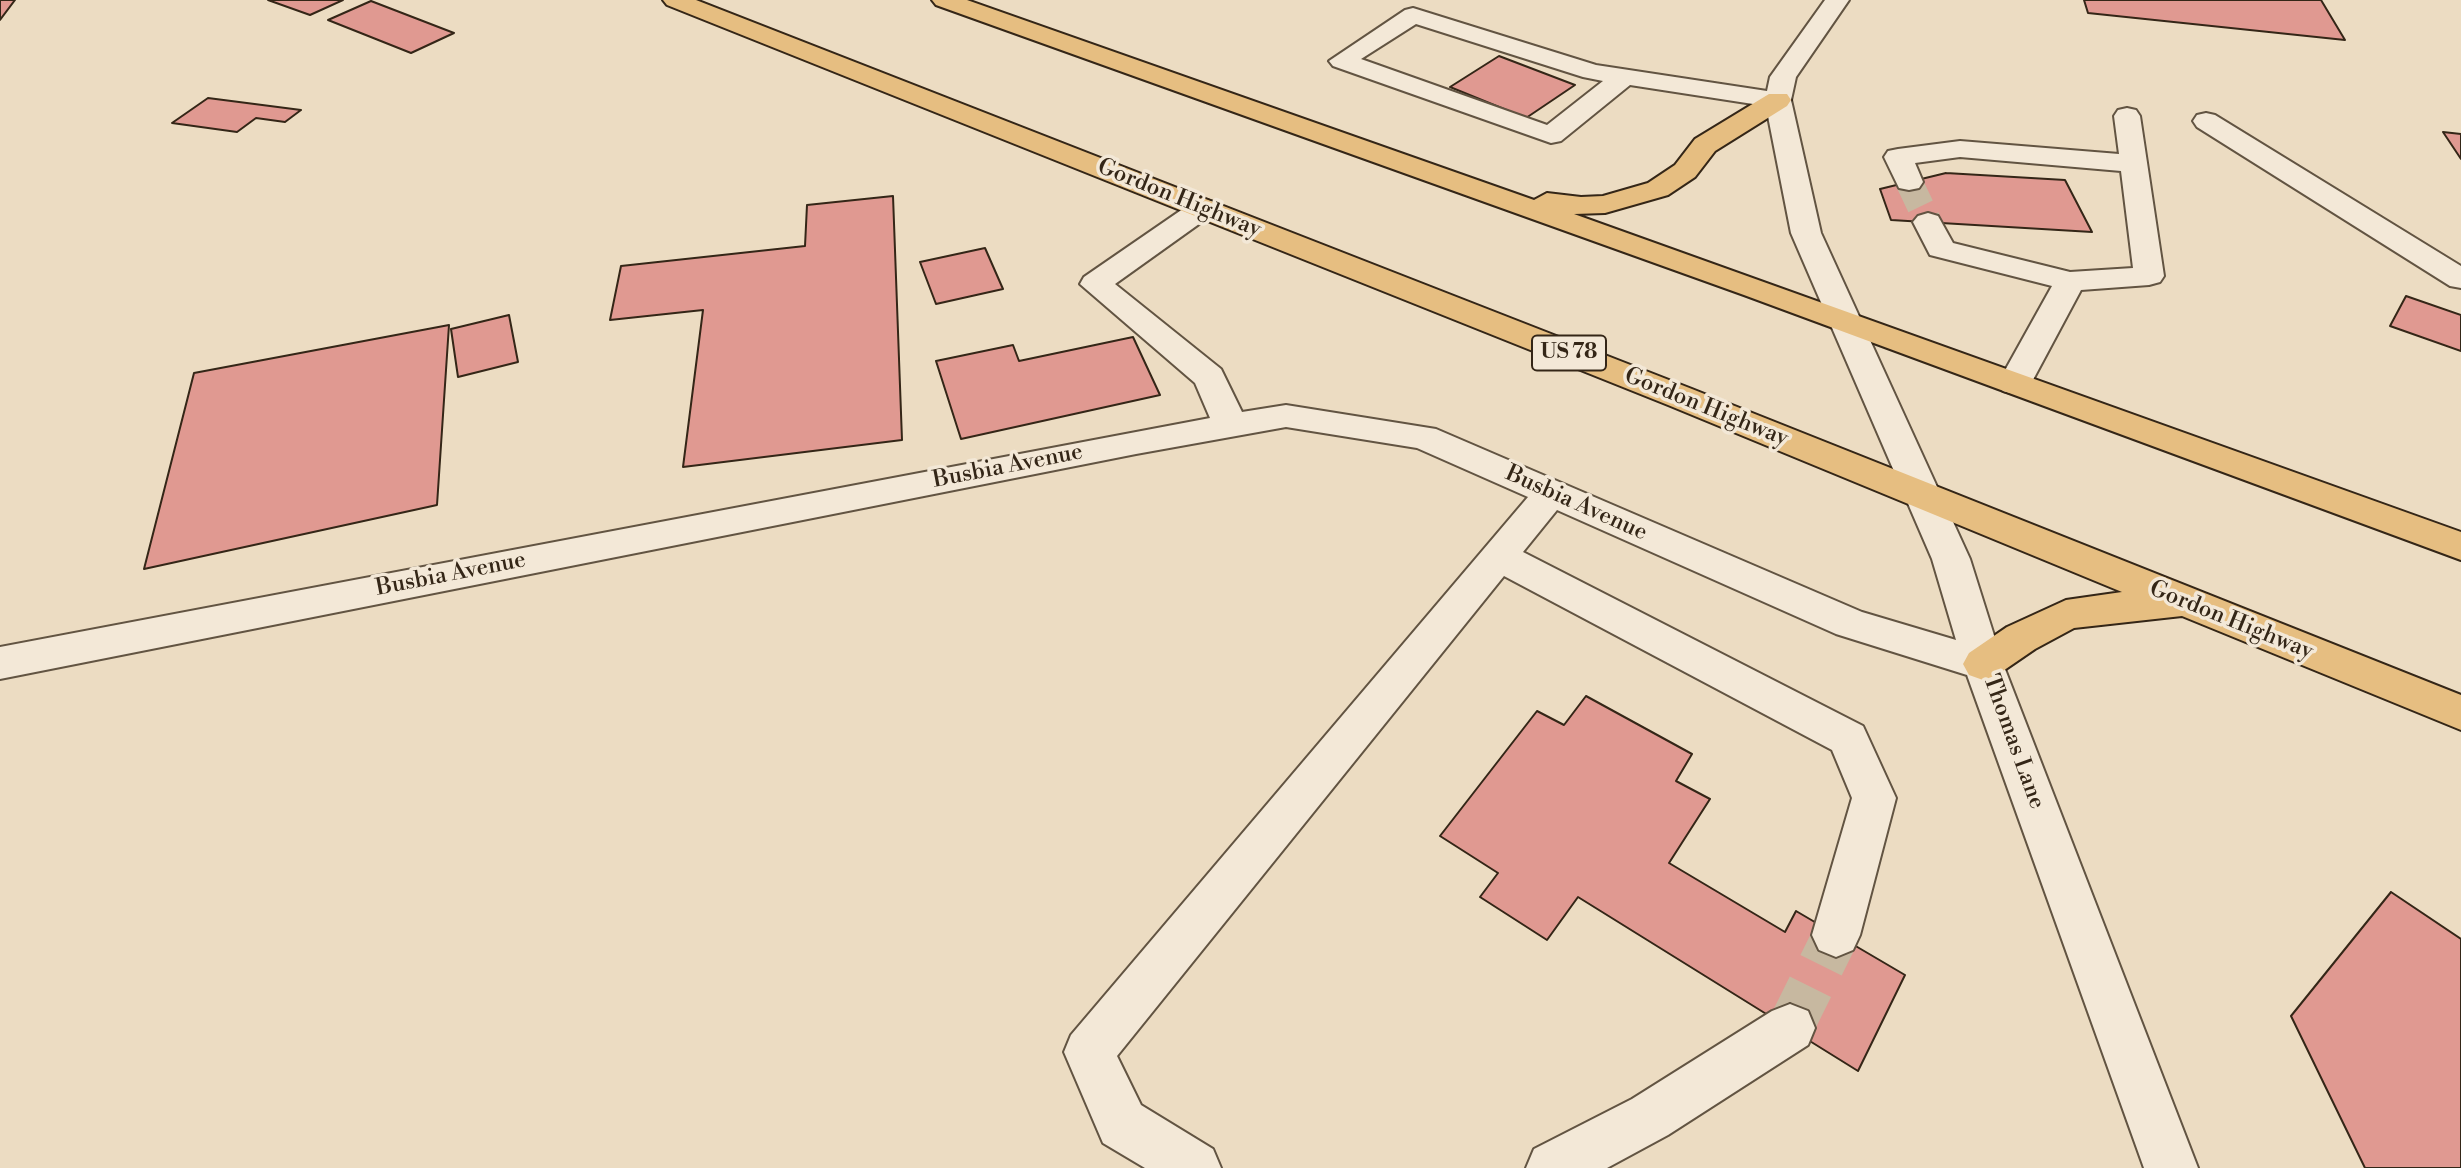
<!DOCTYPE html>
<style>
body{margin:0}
canvas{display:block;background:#ecdcc2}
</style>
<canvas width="2461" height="1168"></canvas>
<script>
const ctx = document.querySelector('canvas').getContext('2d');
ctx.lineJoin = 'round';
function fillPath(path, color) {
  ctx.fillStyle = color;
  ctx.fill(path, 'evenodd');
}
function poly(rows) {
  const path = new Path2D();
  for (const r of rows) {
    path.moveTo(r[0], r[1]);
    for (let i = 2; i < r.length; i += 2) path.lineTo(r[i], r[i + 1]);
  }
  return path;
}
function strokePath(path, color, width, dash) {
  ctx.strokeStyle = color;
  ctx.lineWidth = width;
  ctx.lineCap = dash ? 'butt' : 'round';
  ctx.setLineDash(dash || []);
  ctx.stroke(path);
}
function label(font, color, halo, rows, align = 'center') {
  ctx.font = font + ' "Libre Bodoni",serif';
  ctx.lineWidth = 7;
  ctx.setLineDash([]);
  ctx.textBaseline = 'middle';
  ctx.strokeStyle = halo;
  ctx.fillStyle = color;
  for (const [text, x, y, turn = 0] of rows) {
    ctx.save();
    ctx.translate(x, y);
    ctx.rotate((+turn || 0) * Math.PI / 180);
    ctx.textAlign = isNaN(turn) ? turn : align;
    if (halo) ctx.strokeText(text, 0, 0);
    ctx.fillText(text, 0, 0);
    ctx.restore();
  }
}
const building = poly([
 [0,0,15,0,0,20,0,0],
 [268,0,343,0,310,15,268,0],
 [2084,0,2321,0,2345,40,2088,13,2084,0],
 [371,1,454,33,411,53,328,20,371,1],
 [1499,56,1575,85,1526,118,1450,87,1499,56],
 [208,98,301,110,285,122,256,118,237,132,172,123,208,98],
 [2443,132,2461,134,2461,159,2443,132],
 [1946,173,2065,180,2092,232,1891,220,1880,189,1946,173],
 [893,196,902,440,683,467,703,310,610,320,621,266,805,246,807,205,893,196],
 [985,248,1003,289,936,304,920,262,985,248],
 [2406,296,2461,315,2461,351,2390,326,2406,296],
 [509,315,518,362,458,377,451,329,509,315],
 [449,325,437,505,144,569,194,373,449,325],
 [1133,337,1160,395,961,439,936,361,1013,345,1019,361,1133,337],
 [1586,696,1692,754,1676,781,1710,799,1669,863,1785,932,1796,911,1905,975,1858,1071,1578,897,1547,940,1480,897,1498,873,1440,836,1537,711,1564,725,1586,696],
 [2391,892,2461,939,2461,1168,2365,1168,2291,1016,2391,892]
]);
const minorTunnelFar1 = poly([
 [1909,182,1928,222]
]);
const minorTunnel = poly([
 [1790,1028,1836,935]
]);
const minor = poly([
 [1825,0,1849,0,1796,77,1791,100,1821,233,1970,559,2003,664,2198,1168,2144,1168,1967,675,1836,634,1557,510,1523,552,1863,726,1896,798,1860,935,1853,950,1836,957,1819,950,1812,935,1852,798,1832,750,1504,576,1117,1056,1141,1105,1213,1149,1221,1168,1145,1168,1103,1143,1064,1052,1071,1035,1528,497,1417,448,1286,427,1136,454,0,679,0,647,1210,418,1195,383,1080,284,1084,277,1193,202,1203,199,1213,202,1217,208,1213,214,1115,284,1221,369,1242,412,1286,405,1436,429,1862,612,1956,640,1932,559,1791,233,1766,106,1630,85,1561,141,1551,143,1333,66,1329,61,1405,10,1413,8,1596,65,1767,91,1770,77,1825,0],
 [1416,24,1583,77,1603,81,1547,125,1361,59,1416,24],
 [2127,108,2136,110,2140,116,2164,276,2160,282,2149,285,2081,290,2027,391,2015,394,2003,391,1998,383,2052,286,1930,255,1913,222,1918,216,1928,213,1938,216,1953,243,2070,272,2133,268,2121,171,1960,157,1915,163,1923,182,1919,188,1909,190,1899,188,1884,157,1888,151,1898,149,1960,141,2119,154,2114,116,2118,110,2127,108],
 [2206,113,2215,115,2461,266,2461,288,2450,286,2197,127,2193,121,2197,115,2206,113],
 [1790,1004,1808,1011,1815,1028,1808,1045,1668,1135,1607,1168,1526,1168,1534,1149,1632,1099,1772,1011,1790,1004]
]);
const highway = poly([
 [663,0,696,0,1692,389,2461,695,2461,730,2182,616,2074,628,2035,649,1997,675,1983,680,1969,675,1963,664,1969,653,2007,627,2066,600,2122,592,1668,405,667,5,663,0],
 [932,0,967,0,1534,200,1547,193,1581,197,1603,196,1648,183,1675,165,1695,139,1769,94,1787,94,1791,100,1787,106,1715,151,1695,177,1668,195,1605,213,1574,214,2461,532,2461,560,1744,295,936,5,932,0]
]);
const shields = [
 [1569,353,74]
];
const shieldNames = [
 ["US 78",1569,353]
];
const streetNames = [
 ["Gordon Highway",1179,199,22],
 ["Gordon Highway",1706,408,22],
 ["Busbia Avenue",1008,467,-11],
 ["Busbia Avenue",1576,504,24],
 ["Busbia Avenue",451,575,-11],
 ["Gordon Highway",2231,621,22],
 ["Thomas Lane",2013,742,70]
];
fillPath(building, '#e09991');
strokePath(building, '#342617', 2);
strokePath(minorTunnelFar1, '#c7b8a0', 27, [27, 13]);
strokePath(minorTunnel, '#c7b8a0', 46, [46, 24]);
strokePath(minor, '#625442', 4);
strokePath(highway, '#342617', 4);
fillPath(minor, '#f3e8d7');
fillPath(highway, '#e6be81');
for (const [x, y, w] of shields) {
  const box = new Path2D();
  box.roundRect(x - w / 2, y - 17.5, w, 35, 5);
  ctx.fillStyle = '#f3e8d7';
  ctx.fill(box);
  strokePath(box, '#342617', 2);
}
label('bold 21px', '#342617', null, shieldNames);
label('23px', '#342617', '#f3e8d7', streetNames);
</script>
